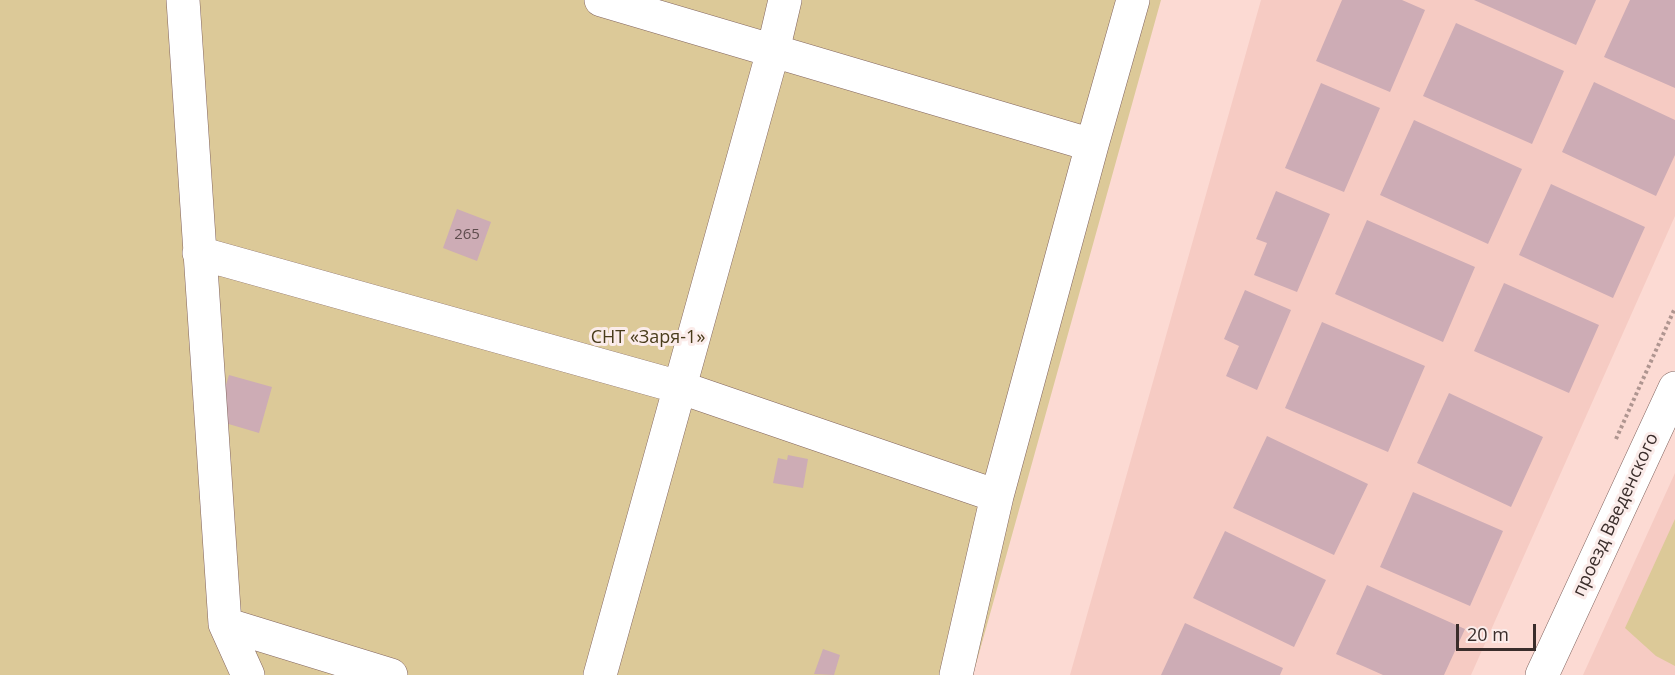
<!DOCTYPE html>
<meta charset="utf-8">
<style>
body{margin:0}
#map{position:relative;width:1675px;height:675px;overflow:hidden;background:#fcdad3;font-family:"Open Sans",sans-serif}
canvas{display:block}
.scale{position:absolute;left:1456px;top:624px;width:80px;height:27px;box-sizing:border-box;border:3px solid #3a2d2b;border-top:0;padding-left:8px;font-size:18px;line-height:21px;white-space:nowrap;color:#3a2d2b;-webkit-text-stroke:4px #fbecea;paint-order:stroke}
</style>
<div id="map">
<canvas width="1675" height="675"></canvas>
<div class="scale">20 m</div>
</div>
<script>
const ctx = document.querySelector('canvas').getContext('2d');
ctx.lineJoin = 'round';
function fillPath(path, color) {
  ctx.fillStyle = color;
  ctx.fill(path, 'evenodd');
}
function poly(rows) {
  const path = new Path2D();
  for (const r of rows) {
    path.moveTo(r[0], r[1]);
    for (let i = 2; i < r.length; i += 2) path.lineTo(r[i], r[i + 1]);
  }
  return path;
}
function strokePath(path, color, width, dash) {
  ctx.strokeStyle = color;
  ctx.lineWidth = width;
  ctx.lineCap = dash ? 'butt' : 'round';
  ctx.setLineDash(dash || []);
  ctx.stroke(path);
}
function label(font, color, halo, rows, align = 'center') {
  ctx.font = font + ' "Open Sans",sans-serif';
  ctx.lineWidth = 6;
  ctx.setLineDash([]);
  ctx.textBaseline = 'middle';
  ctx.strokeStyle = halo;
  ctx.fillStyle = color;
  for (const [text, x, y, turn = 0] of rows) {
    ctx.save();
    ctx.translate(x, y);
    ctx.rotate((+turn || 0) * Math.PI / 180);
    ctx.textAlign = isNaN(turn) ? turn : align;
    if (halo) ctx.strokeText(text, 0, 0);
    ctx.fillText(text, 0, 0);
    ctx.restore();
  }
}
const built = poly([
 [1261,0,1675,0,1675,216,1471,675,1070,675],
 [1675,473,1675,675,1583,675]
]);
const green = poly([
 [0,0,1161,0,973,675,0,675],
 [1675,519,1675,666,1656,656,1625,628]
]);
const building = poly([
 [1342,0,1402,0,1425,10,1390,92,1316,61],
 [1474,0,1596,0,1576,45],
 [1630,0,1675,0,1675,88,1604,57],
 [1456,23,1564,71,1532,144,1423,96],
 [1594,82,1675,120,1675,155,1656,196,1562,152],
 [1321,83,1380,108,1344,192,1285,168],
 [1414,120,1522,169,1488,244,1380,195],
 [1551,184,1645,227,1613,298,1519,255],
 [1276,191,1330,214,1297,292,1254,275,1267,243,1256,239],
 [457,209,491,222,477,261,443,248],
 [1367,220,1475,267,1443,342,1335,294],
 [1504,283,1599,325,1569,393,1474,351],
 [1245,290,1291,310,1257,390,1226,376,1239,346,1224,339],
 [1322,322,1425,366,1388,452,1285,408],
 [229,375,272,387,259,433,215,420],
 [1449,393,1543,437,1511,507,1417,463],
 [1267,436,1368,484,1334,555,1233,508],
 [788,455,808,459,803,488,773,483,778,458,787,460],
 [1413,492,1503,531,1470,606,1380,567],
 [1225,531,1326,580,1294,647,1193,598],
 [1367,585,1465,629,1444,675,1383,675,1336,654],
 [1185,623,1283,668,1280,675,1161,675],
 [823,649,840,655,834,675,814,674]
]);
const path = poly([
 [1616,439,1675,308]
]);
const minor = poly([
 [183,0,225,624,391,675],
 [601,0,1092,145],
 [199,253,679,387,997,496],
 [225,624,248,675],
 [600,675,773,51,785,0],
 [956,675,997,496,1092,145,1133,0],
 [1542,675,1675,388]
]);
const numberNames = [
 ["265",467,235]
];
const parkNames = [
 ["СНТ «Заря-1»",648,338]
];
const streetNames = [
 ["проезд Введенского",1616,515,-65]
];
fillPath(built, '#f6cbc3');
fillPath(green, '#dcc998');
fillPath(building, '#cdacb5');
strokePath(minor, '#836560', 34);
strokePath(path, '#af9590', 4, [3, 3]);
strokePath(minor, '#fff', 33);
label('15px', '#5f4d4e', null, numberNames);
label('18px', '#493c1b', '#fbecea', parkNames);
label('18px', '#3a2d2b', '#fbecea', streetNames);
</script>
